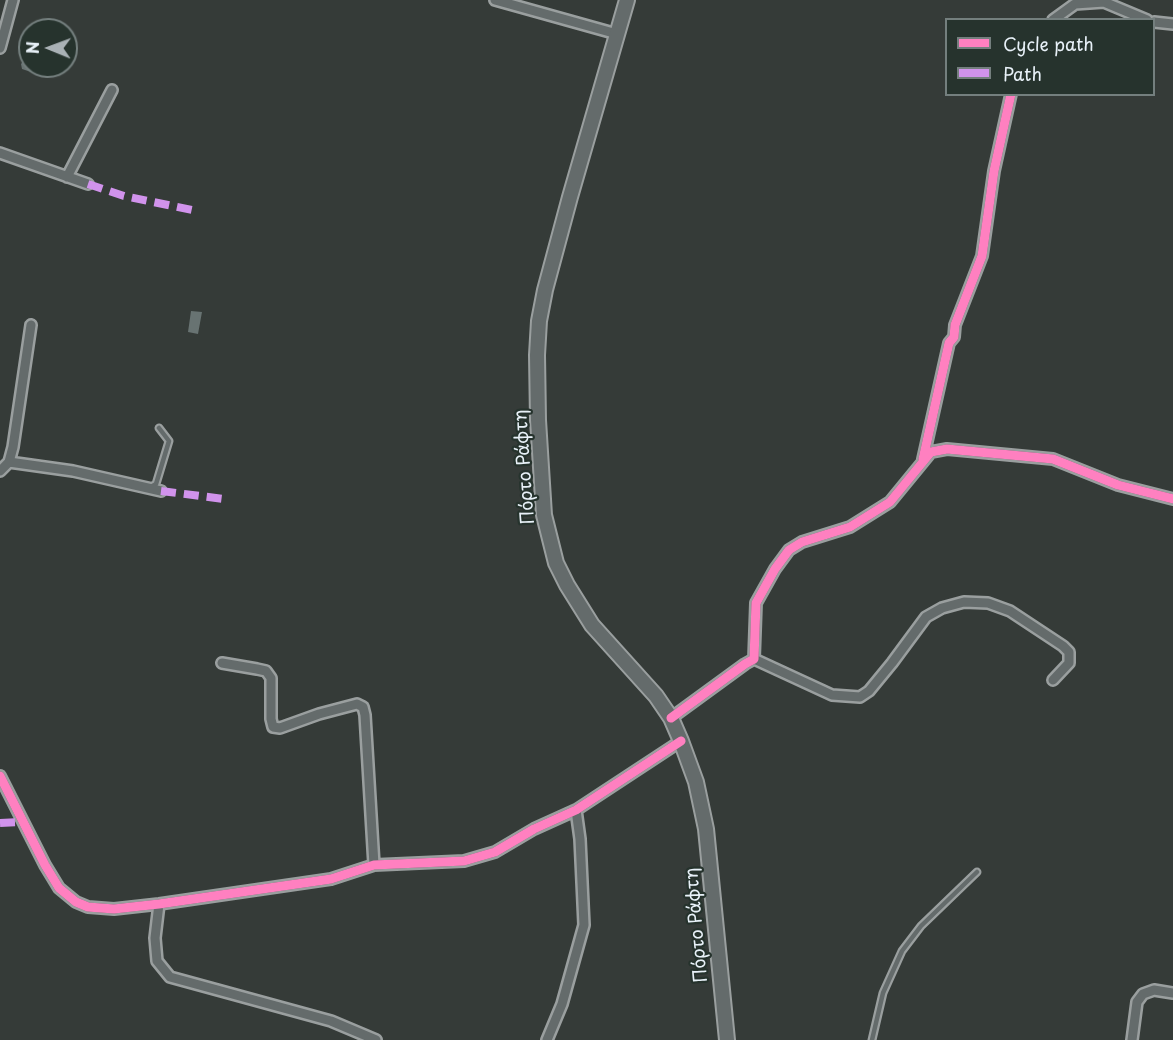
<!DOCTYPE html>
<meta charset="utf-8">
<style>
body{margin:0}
#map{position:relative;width:1173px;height:1040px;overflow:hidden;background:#353b38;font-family:"Playpen Sans",sans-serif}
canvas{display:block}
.legend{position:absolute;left:945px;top:18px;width:210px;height:78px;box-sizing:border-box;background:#26332d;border:2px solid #747f7e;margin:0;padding:8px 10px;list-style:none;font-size:18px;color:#e8f1f8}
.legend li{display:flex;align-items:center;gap:12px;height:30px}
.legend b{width:30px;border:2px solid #747f7e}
.north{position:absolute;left:18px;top:18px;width:60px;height:60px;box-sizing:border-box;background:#26332d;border:2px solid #747f7e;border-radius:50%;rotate:271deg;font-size:16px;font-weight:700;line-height:24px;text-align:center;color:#e8f1f8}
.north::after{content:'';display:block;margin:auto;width:21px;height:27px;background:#a9b1b5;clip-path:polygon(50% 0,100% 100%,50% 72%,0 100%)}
</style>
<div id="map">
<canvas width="1173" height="1040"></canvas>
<ul class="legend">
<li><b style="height:8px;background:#ff80c0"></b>Cycle path</li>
<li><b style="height:8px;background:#d193ec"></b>Path</li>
</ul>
<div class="north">N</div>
</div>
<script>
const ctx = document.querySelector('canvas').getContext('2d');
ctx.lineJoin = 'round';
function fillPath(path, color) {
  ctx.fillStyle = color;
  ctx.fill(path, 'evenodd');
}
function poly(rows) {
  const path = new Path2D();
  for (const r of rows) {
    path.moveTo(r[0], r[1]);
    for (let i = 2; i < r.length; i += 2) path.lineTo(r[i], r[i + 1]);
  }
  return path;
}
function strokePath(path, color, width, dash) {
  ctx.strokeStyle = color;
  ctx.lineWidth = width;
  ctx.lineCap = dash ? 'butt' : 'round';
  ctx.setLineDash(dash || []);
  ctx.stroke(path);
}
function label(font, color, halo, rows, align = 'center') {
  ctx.font = font + ' "Playpen Sans",sans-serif';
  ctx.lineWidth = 4.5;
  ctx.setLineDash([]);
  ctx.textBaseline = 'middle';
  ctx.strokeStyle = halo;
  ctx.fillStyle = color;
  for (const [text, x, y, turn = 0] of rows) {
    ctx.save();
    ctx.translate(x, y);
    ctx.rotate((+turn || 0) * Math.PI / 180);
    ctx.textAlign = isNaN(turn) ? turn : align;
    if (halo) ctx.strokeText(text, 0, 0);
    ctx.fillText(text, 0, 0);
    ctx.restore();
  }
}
const water = poly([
 [25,60,30,62,30,66,46,68,43,76,22,69,21,64],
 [191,311,202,312,198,334,188,332]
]);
const service = poly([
 [151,487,156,484,169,441,159,428],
 [872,1040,883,993,902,951,921,926,977,872]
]);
const minor = poly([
 [495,0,617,34],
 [1053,20,1075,4,1104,2,1147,20],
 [1154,22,1173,24],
 [0,48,13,0],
 [0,153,88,184],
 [67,177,112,90],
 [923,459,949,343,954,337,955,325,982,256,994,171,1011,94],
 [9,462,73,471,161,491],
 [0,471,9,462,13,447,31,325],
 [754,659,832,695,860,697,869,691,892,663,926,617,942,608,964,602,988,603,1010,611,1063,646,1069,652,1069,663,1053,680],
 [222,663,257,669,266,671,271,678,271,719,273,727,280,728,319,714,357,704,363,707,365,715,374,865],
 [671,718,745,664,754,659,756,603,775,569,789,550,802,542,850,527,890,502,931,452,947,449,1053,459,1118,485,1173,499],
 [0,776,45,865,59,888,76,902,88,907,114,909,159,904,331,879,374,865,464,861,495,852,534,829,576,810,681,741],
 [159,904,155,938,157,961,170,977,331,1021,376,1040],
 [547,1040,562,1004,584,925,580,839,576,810],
 [1132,1040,1137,1002,1143,994,1154,990,1173,993]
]);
const secondary = poly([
 [627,0,570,197,545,290,539,321,537,355,538,420,544,515,556,563,567,585,592,625,656,696,671,718,681,741,696,782,706,829,727,1040]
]);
const quiet = poly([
 [88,184,124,196,197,211],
 [161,491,224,499],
 [0,823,23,822]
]);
const cycleway = poly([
 [923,459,949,343,954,337,955,325,982,256,994,171,1011,94],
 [671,718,745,664,754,659,756,603,775,569,789,550,802,542,850,527,890,502,931,452,947,449,1053,459,1118,485,1173,499],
 [0,776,45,865,59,888,76,902,88,907,114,909,159,904,331,879,374,865,464,861,495,852,534,829,576,810,681,741]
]);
const streetNames = [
 ["Πόρτο Ράφτη",525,467,-94],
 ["Πόρτο Ράφτη",697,925,-95]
];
fillPath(water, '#687372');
strokePath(service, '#9a9f9f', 9);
strokePath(minor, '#9a9f9f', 14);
strokePath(secondary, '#9a9f9f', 18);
strokePath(service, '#646b6b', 4.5);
strokePath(minor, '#646b6b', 9);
strokePath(secondary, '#646b6b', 14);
strokePath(quiet, '#d193ec', 8, [15, 8]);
strokePath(cycleway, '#ff80c0', 9);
label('18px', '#e8f1f8', '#26332d', streetNames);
</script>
